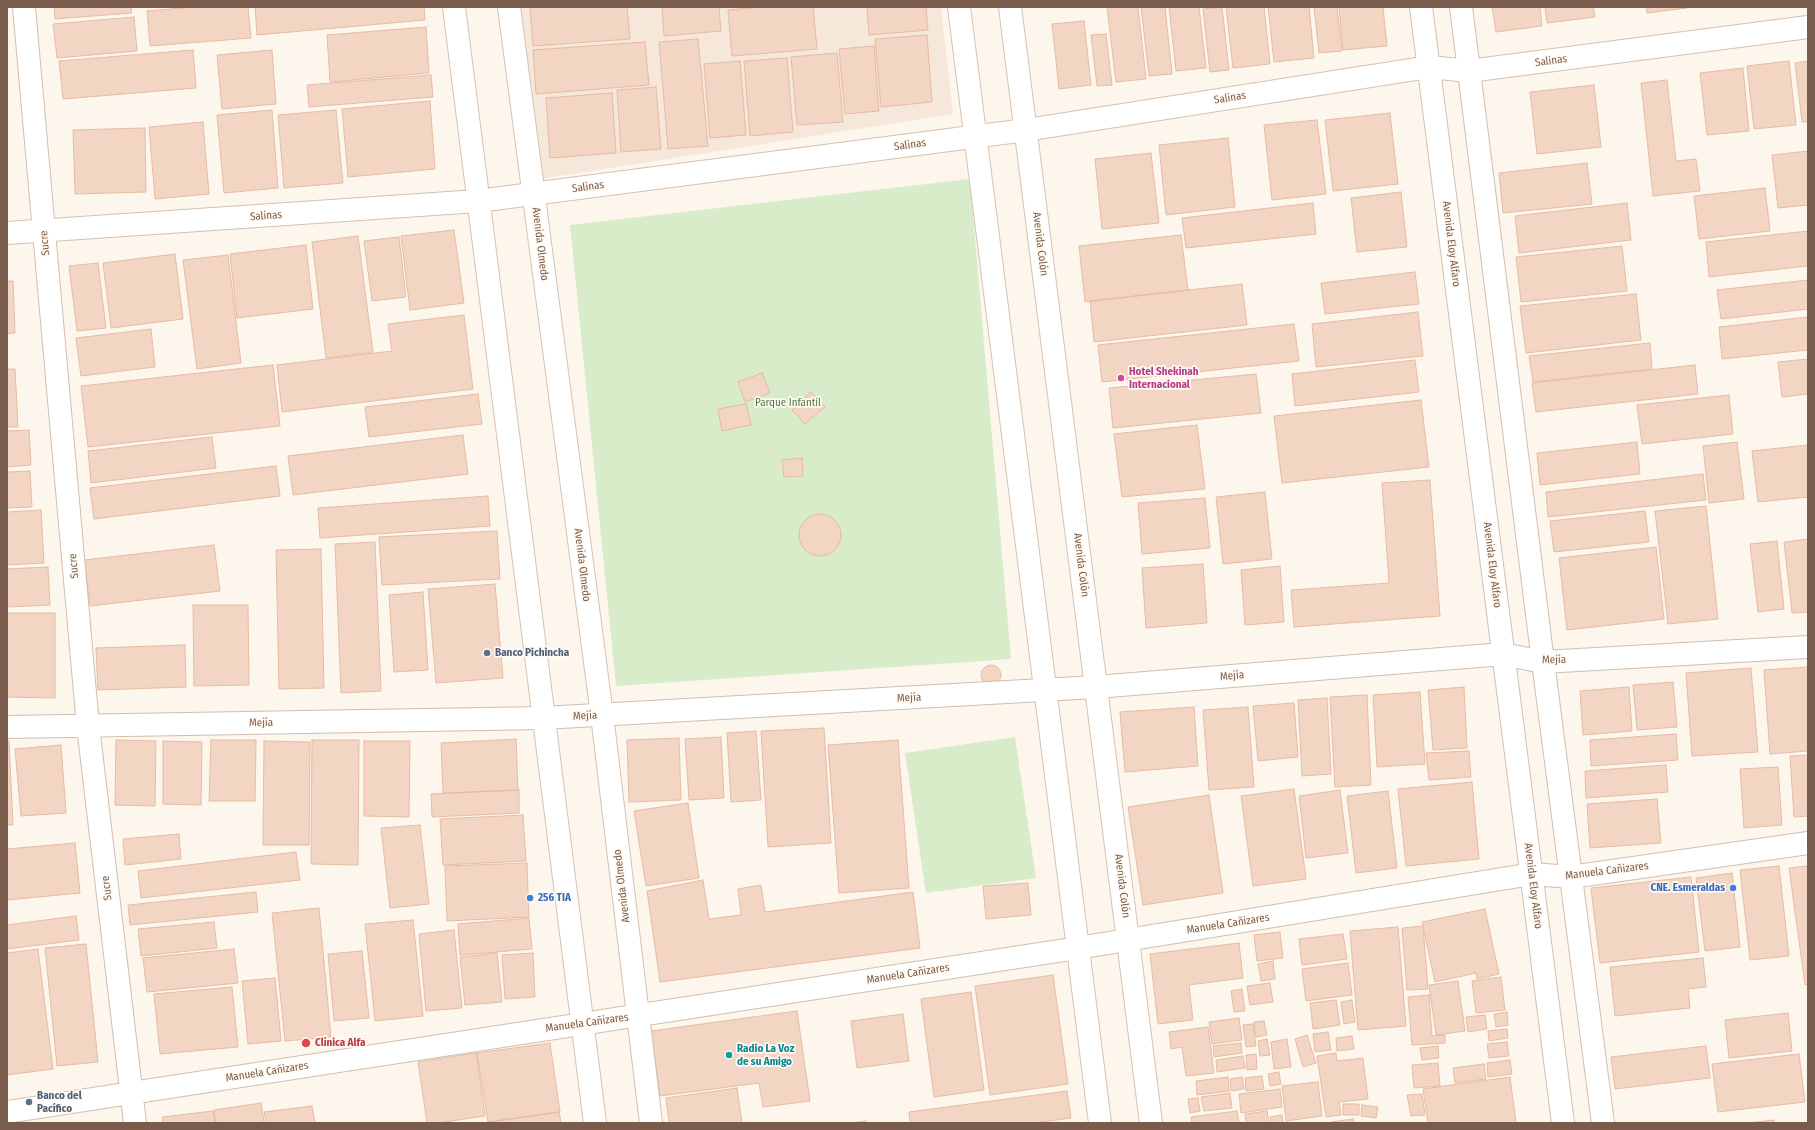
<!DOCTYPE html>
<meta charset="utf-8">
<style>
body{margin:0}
#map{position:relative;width:1815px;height:1130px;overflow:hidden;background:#fdf6ec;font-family:"Fira Sans Condensed",sans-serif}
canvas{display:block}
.frame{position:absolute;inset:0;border:8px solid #7a5c4d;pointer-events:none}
</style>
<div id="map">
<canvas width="1815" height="1130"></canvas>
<div class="frame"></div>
</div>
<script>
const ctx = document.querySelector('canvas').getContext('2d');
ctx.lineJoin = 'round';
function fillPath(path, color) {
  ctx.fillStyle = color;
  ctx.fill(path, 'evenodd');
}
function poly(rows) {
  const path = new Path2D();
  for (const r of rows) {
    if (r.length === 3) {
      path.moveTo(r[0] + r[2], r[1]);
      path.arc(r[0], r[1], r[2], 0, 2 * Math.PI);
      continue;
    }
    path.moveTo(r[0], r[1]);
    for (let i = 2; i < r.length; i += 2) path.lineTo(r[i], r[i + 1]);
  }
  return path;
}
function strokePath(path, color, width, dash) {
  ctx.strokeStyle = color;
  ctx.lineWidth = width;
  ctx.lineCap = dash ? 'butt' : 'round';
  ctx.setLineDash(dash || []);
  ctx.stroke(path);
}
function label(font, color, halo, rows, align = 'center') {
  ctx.font = font + ' "Fira Sans Condensed",sans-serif';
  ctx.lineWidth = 3.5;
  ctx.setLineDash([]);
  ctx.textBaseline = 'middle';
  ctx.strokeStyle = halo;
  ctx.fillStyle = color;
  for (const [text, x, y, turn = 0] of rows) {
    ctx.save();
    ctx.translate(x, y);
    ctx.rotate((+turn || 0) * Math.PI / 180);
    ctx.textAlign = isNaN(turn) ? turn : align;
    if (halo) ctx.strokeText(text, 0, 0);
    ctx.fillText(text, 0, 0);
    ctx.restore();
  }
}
const residential = poly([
 [519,7,941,7,953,114,541,179]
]);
const green = poly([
 [970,179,1011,659,616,686,570,225],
 [1015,737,1036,878,926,893,905,753]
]);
const building = poly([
 [54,7,131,7,132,13,55,19,54,7],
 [195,7,248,7,251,38,150,46,147,11,195,7],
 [255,7,424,7,425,20,257,35,255,7],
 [530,7,627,7,630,39,533,46,530,7],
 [662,7,719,7,721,31,664,36,662,7],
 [764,7,813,7,817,49,732,56,728,10,764,7],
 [867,7,926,7,928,30,869,35,867,7],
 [1107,7,1138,7,1146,79,1116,82,1107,7],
 [1141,7,1165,7,1172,74,1149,76,1141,7],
 [1169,7,1199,7,1206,68,1176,71,1169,7],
 [1222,7,1229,70,1210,72,1203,9,1222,7],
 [1226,7,1264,7,1270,64,1233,68,1226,7],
 [1268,7,1309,7,1314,58,1274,62,1268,7],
 [1314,7,1337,7,1342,51,1319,53,1314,7],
 [1339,7,1383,7,1387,46,1343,50,1339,7],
 [1492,7,1540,7,1542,26,1496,32,1492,7],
 [1545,7,1593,7,1595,17,1547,23,1545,7],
 [1646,7,1686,7,1687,8,1647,13,1646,7],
 [134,17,137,51,57,58,53,24,134,17],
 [1084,21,1091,85,1059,89,1052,24,1084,21],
 [426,27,429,73,330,82,327,35,426,27],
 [1106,34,1112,85,1097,86,1091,35,1106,34],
 [927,35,932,102,881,107,875,39,927,35],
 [698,39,708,146,668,149,659,42,698,39],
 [645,42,649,85,536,94,533,50,645,42],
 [874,46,879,111,845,114,839,49,874,46],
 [193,50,196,88,63,99,59,61,193,50],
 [272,50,276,104,222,109,217,55,272,50],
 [837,53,843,122,797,125,791,57,837,53],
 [787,58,793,132,750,136,744,61,787,58],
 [740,61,746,135,710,138,704,64,740,61],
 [1789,61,1796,125,1754,129,1747,66,1789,61],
 [1808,61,1808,122,1802,122,1795,63,1808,61],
 [1743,68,1749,131,1707,135,1700,73,1743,68],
 [431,75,433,97,309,107,307,85,431,75],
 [1667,80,1676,161,1696,159,1700,191,1653,196,1641,83,1667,80],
 [1594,85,1601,147,1537,154,1530,92,1594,85],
 [656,87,661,149,621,152,617,90,656,87],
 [612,93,616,153,550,158,546,98,612,93],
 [430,101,435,169,348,177,342,109,430,101],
 [272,110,278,188,224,193,217,115,272,110],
 [336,110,343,183,284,188,278,115,336,110],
 [1390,113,1398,184,1333,191,1325,120,1390,113],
 [1317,120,1326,194,1272,200,1264,125,1317,120],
 [203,122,209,194,155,199,149,127,203,122],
 [145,128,146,192,75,194,73,130,145,128],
 [1228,138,1235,207,1166,215,1159,145,1228,138],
 [1808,151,1808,205,1778,208,1772,155,1808,151],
 [1151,153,1159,223,1102,229,1095,159,1151,153],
 [1587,163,1592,204,1503,213,1499,173,1587,163],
 [1765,188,1770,231,1699,239,1694,196,1765,188],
 [1401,192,1407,247,1357,252,1351,198,1401,192],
 [1313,203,1316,234,1186,248,1182,218,1313,203],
 [1627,203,1631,240,1519,253,1515,216,1627,203],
 [454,230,464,303,410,310,401,236,454,230],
 [1808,231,1808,266,1709,277,1706,242,1808,231],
 [1181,235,1188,290,1085,302,1079,246,1181,235],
 [358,236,373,352,326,358,312,242,358,236],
 [399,237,406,297,372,301,364,241,399,237],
 [306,245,313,309,237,318,230,254,306,245],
 [1622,246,1627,291,1521,302,1516,257,1622,246],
 [175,254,183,319,111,328,103,263,175,254],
 [228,255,241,363,197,369,183,260,228,255],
 [98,263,106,328,77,331,69,266,98,263],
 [1415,272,1419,304,1325,314,1321,283,1415,272],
 [1808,280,1808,309,1721,319,1717,290,1808,280],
 [7,281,13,281,15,333,7,334,7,281],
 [1242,284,1247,325,1094,342,1090,301,1242,284],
 [1636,294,1641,340,1526,353,1520,306,1636,294],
 [1418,312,1423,356,1316,367,1312,324,1418,312],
 [464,315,473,389,282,412,277,365,392,351,388,324,464,315],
 [1808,317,1808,350,1722,359,1719,327,1808,317],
 [1294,324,1299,361,1102,382,1098,345,1294,324],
 [151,329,155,367,81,376,76,338,151,329],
 [1650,343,1652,369,1533,382,1529,356,1650,343],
 [1808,359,1808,394,1782,397,1778,362,1808,359],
 [1415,360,1419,392,1295,406,1292,374,1415,360],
 [273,365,280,426,88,447,81,386,273,365],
 [1695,365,1698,394,1536,412,1532,383,1695,365],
 [7,369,15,369,18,427,7,427,7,369],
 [762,373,770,393,745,402,738,382,762,373],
 [1256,374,1261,413,1113,428,1109,388,1256,374],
 [811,392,825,407,805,424,792,410,811,392],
 [478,394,482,424,369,437,365,407,478,394],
 [1729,395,1733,434,1642,444,1637,405,1729,395],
 [1421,400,1429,467,1282,483,1274,416,1421,400],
 [746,404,751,425,722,431,718,409,746,404],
 [1197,425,1205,489,1122,497,1114,434,1197,425],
 [29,430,31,465,7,467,7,431,29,430],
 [463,435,468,474,293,495,288,456,463,435],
 [212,437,216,468,91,483,88,451,212,437],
 [1637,442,1640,474,1540,485,1537,453,1637,442],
 [1737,442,1744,499,1709,503,1703,446,1737,442],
 [1808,445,1808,497,1758,502,1752,451,1808,445],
 [802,458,803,476,784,477,782,460,802,458],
 [276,466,280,496,94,519,90,488,276,466],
 [30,471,32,507,7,508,7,472,30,471],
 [1703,474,1706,500,1548,517,1546,492,1703,474],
 [1430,480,1440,616,1294,627,1291,590,1389,583,1382,483,1430,480],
 [1265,492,1272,559,1223,564,1216,497,1265,492],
 [488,496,490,526,320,538,318,508,488,496],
 [1205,498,1210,548,1142,554,1138,503,1205,498],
 [1706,506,1718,619,1668,624,1655,511,1706,506],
 [41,510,44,563,7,565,7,512,41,510],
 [1645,511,1649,542,1554,552,1550,521,1645,511],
 [820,535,21],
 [497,531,500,579,382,585,379,537,497,531],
 [1808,539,1808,612,1792,613,1784,542,1808,539],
 [1777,541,1784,609,1758,612,1750,544,1777,541],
 [375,542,381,691,341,693,335,544,375,542],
 [214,545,220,591,90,606,84,560,214,545],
 [1656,547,1664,619,1567,630,1559,558,1656,547],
 [321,549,324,688,279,689,276,550,321,549],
 [1203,564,1207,623,1146,628,1142,568,1203,564],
 [1280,566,1284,622,1245,625,1241,570,1280,566],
 [48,567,50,605,7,607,7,569,48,567],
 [495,584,503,678,436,683,428,589,495,584],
 [423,592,428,670,394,672,389,595,423,592],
 [193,605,248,605,249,685,194,686,193,605],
 [7,613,55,613,55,698,7,697,7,613],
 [185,645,186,687,98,690,96,648,185,645],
 [991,675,10],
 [1808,667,1808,751,1770,754,1764,670,1808,667],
 [1751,668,1758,752,1692,756,1686,673,1751,668],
 [1673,682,1677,727,1637,730,1633,685,1673,682],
 [1464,687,1467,748,1433,750,1428,690,1464,687],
 [1629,687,1632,731,1583,735,1580,691,1629,687],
 [1420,692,1425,764,1377,767,1373,695,1420,692],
 [1367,695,1371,785,1335,787,1330,697,1367,695],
 [1327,698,1331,774,1302,776,1298,700,1327,698],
 [1294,703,1298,757,1258,761,1253,706,1294,703],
 [1194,707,1198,766,1125,772,1120,712,1194,707],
 [1248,707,1254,787,1209,790,1203,710,1248,707],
 [824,728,831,843,768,847,761,731,824,728],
 [756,731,761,800,731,802,727,733,756,731],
 [1676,734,1678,760,1591,766,1590,740,1676,734],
 [721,737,724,798,689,800,685,739,721,737],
 [679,738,681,800,629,802,627,740,679,738],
 [516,739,518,790,443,793,441,743,516,739],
 [116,740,156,741,155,806,115,805,116,740],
 [211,740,256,740,255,801,209,801,211,740],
 [312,740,359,740,358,865,311,864,312,740],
 [898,740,909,888,839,893,828,745,898,740],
 [7,741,9,741,13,825,7,825,7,741],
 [163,741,202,742,201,805,163,804,163,741],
 [264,741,310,742,309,845,263,845,264,741],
 [364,741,410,741,409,817,364,816,364,741],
 [61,745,66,813,21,816,15,749,61,745],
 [1469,751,1471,777,1429,780,1426,753,1469,751],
 [1808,755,1808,816,1794,817,1790,756,1808,755],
 [1666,765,1668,792,1586,798,1585,771,1666,765],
 [1778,767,1782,825,1744,828,1740,769,1778,767],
 [1472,782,1479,859,1406,866,1398,789,1472,782],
 [1294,789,1306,879,1253,886,1241,796,1294,789],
 [519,790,519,813,432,817,431,794,519,790],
 [1340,790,1348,853,1306,858,1299,796,1340,790],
 [1388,791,1397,868,1356,873,1347,796,1388,791],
 [1209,795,1223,893,1143,905,1128,807,1209,795],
 [1657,799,1661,843,1590,848,1587,804,1657,799],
 [688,803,699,878,646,886,634,811,688,803],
 [523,815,526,861,443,865,440,819,523,815],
 [420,825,429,904,390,908,381,828,420,825],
 [179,834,181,859,125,865,123,839,179,834],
 [75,843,80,893,7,900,7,849,75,843],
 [296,852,300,880,141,898,138,871,296,852],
 [527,863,529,917,447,921,445,866,527,863],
 [1779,866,1789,956,1750,960,1740,870,1779,866],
 [1808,866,1808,984,1805,985,1789,868,1808,866],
 [1732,873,1740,947,1705,951,1696,878,1732,873],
 [1691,877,1699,952,1600,963,1591,888,1691,877],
 [703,880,709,919,741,915,738,889,761,885,765,912,913,892,920,948,660,982,647,891,703,880],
 [1028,883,1031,915,986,919,983,886,1028,883],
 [256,892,258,912,130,925,128,905,256,892],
 [319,908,331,1037,285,1041,272,913,319,908],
 [1485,909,1499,974,1477,979,1476,973,1435,982,1422,922,1485,909],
 [76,916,79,940,7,949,7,925,76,916],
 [529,918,532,949,460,955,458,924,529,918],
 [413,920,423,1016,375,1021,365,924,413,920],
 [214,922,217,948,141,956,138,929,214,922],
 [1423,926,1428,989,1407,990,1402,928,1423,926],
 [1398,927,1406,1026,1358,1030,1350,931,1398,927],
 [454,930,462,1008,426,1011,419,934,454,930],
 [1280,932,1283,958,1257,961,1254,935,1280,932],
 [1343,934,1347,959,1302,965,1299,939,1343,934],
 [1239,943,1243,978,1189,985,1193,1020,1158,1024,1150,954,1239,943],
 [86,944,98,1062,57,1066,45,948,86,944],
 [38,949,53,1069,7,1075,7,953,38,949],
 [234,949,238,983,147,992,143,958,234,949],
 [362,951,369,1018,334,1021,328,954,362,951],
 [497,953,502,1002,465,1005,460,957,497,953],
 [533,953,535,997,505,999,502,955,533,953],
 [1703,958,1706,987,1688,989,1690,1008,1615,1016,1610,967,1703,958],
 [1273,961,1275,979,1261,981,1258,964,1273,961],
 [1348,963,1352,995,1306,1001,1302,969,1348,963],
 [1053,975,1068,1084,990,1095,975,986,1053,975],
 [1501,977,1505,1010,1476,1013,1472,981,1501,977],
 [275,978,281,1041,248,1044,242,981,275,978],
 [1458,981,1465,1031,1436,1035,1429,985,1458,981],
 [1270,983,1273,1002,1250,1005,1247,986,1270,983],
 [232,987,238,1047,160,1054,154,994,232,987],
 [1242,989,1245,1011,1234,1012,1231,991,1242,989],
 [971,992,984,1090,934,1097,921,999,971,992],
 [1429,995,1432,1036,1445,1035,1445,1043,1412,1045,1408,997,1429,995],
 [1336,1000,1340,1025,1313,1029,1310,1003,1336,1000],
 [1352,1000,1355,1022,1344,1024,1341,1002,1352,1000],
 [797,1011,810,1101,763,1107,759,1083,660,1096,651,1031,797,1011],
 [1507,1012,1508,1025,1496,1027,1494,1014,1507,1012],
 [1788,1013,1792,1051,1729,1058,1725,1020,1788,1013],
 [903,1014,909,1061,857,1068,851,1021,903,1014],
 [1485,1015,1487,1029,1468,1032,1466,1017,1485,1015],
 [1239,1018,1242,1040,1212,1044,1209,1022,1239,1018],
 [1264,1021,1267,1035,1256,1037,1254,1022,1264,1021],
 [1253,1024,1256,1046,1246,1047,1243,1025,1253,1024],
 [1208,1027,1214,1073,1186,1076,1182,1047,1171,1049,1169,1032,1208,1027],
 [1507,1029,1508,1038,1489,1041,1488,1031,1507,1029],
 [1328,1032,1331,1050,1315,1052,1313,1034,1328,1032],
 [1307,1035,1316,1063,1303,1067,1295,1039,1307,1035],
 [1352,1036,1354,1049,1337,1051,1336,1038,1352,1036],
 [1267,1039,1270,1055,1260,1056,1258,1041,1267,1039],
 [1287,1039,1291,1067,1274,1069,1271,1042,1287,1039],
 [1507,1042,1509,1056,1489,1058,1487,1044,1507,1042],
 [550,1043,560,1112,488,1122,477,1053,550,1043],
 [1241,1043,1242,1053,1214,1057,1213,1046,1241,1043],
 [1438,1046,1439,1058,1422,1060,1420,1048,1438,1046],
 [1706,1046,1710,1078,1615,1089,1611,1057,1706,1046],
 [476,1053,485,1116,438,1123,427,1123,418,1062,476,1053],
 [1336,1053,1337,1061,1363,1058,1368,1099,1339,1102,1341,1115,1326,1117,1317,1056,1336,1053],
 [1256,1054,1257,1069,1247,1070,1246,1055,1256,1054],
 [1799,1054,1805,1102,1718,1112,1712,1064,1799,1054],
 [1243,1056,1245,1068,1217,1072,1216,1060,1243,1056],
 [1510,1060,1512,1074,1488,1077,1487,1063,1510,1060],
 [1438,1063,1440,1086,1414,1088,1412,1065,1438,1063],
 [1484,1064,1486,1079,1455,1083,1453,1068,1484,1064],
 [1279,1072,1281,1084,1270,1086,1268,1074,1279,1072],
 [1262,1076,1264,1089,1246,1091,1245,1078,1262,1076],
 [1228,1077,1229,1091,1197,1095,1196,1081,1228,1077],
 [1242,1077,1244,1089,1231,1091,1230,1079,1242,1077],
 [1510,1077,1516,1123,1428,1123,1423,1089,1510,1077],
 [1318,1082,1322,1116,1286,1121,1282,1086,1318,1082],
 [737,1088,742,1123,669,1123,666,1098,737,1088],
 [1280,1089,1282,1107,1241,1113,1239,1094,1280,1089],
 [1067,1091,1071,1118,1035,1123,910,1123,909,1112,1067,1091],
 [1230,1093,1232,1108,1204,1111,1201,1097,1230,1093],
 [1422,1094,1425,1115,1411,1116,1407,1095,1422,1094],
 [1198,1098,1200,1111,1190,1113,1188,1099,1198,1098],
 [261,1103,264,1123,216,1123,214,1110,261,1103],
 [1343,1104,1359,1104,1359,1115,1343,1115,1343,1104],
 [1362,1105,1378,1107,1376,1118,1361,1116,1362,1105],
 [312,1106,315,1123,266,1123,264,1112,312,1106],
 [213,1111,215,1123,163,1123,162,1117,213,1111],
 [1237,1111,1239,1123,1192,1123,1191,1117,1237,1111],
 [1267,1111,1269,1123,1246,1123,1245,1114,1267,1111],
 [559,1112,561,1123,482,1123,559,1112],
 [1282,1115,1283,1123,1271,1123,1270,1117,1282,1115],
 [1353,1119,1354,1123,1331,1123,1331,1122,1353,1119],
 [1774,1120,1775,1123,1748,1123,1774,1120],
 [866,1121,867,1123,851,1123,866,1121]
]);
const street = poly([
 [24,7,88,726,135,1123],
 [1421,7,1563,1123],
 [1461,7,1543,662,1603,1123],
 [7,727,543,718,1096,687,1503,654,1543,662,1808,647],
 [7,1112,1078,948,1532,874,1571,877,1808,843]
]);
const secondary = poly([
 [454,7,595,1123],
 [509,7,602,715,651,1123],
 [959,7,1100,1123],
 [1010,7,1151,1123],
 [7,233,478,201,1026,130,1429,67,1469,71,1808,27]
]);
const markers = [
 [1121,378,4,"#d1479c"],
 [487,653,4,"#5c6f8a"],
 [1733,888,4,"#3f7fe0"],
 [530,898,4,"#3f7fe0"],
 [306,1043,5,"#e0444e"],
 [729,1055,4,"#0f9aa8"],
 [29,1102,4,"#5c6f8a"]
];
const streetNames = [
 ["Salinas",1551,61,-8],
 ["Salinas",1230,98,-9],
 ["Salinas",910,145,-8],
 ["Salinas",588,187,-8],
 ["Salinas",266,216,-4],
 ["Sucre",45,243,-95],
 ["Avenida Olmedo",540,244,83],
 ["Avenida Colón",1040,244,83],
 ["Avenida Eloy Alfaro",1451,244,83],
 ["Avenida Olmedo",582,565,83],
 ["Avenida Colón",1081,565,83],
 ["Avenida Eloy Alfaro",1492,565,83],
 ["Sucre",74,566,-95],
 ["Mejía",1554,660,-1],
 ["Mejía",1232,676,-5],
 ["Mejía",909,698,-3],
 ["Mejía",585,716,-3],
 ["Mejía",261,723,-1],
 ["Manuela Cañizares",1607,871,-7],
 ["Avenida Olmedo",622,886,-97],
 ["Avenida Colón",1122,886,83],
 ["Avenida Eloy Alfaro",1533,886,83],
 ["Sucre",107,888,-97],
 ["Manuela Cañizares",1228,924,-9],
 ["Manuela Cañizares",908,974,-9],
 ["Manuela Cañizares",587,1023,-8],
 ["Manuela Cañizares",267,1072,-9]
];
const hotelNames = [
 ["Hotel Shekinah",1129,372],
 ["Internacional",1129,385]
];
const parkNames = [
 ["Parque Infantil",788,403]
];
const serviceNames = [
 ["Banco Pichincha",495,653],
 ["Banco del",37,1096],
 ["Pacífico",37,1109]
];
const shopNames = [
 ["CNE. Esmeraldas",1725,888],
 ["256 TIA",538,898,"left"]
];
const healthNames = [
 ["Clínica Alfa",315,1043]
];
const cultureNames = [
 ["Radio La Voz",737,1049],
 ["de su Amigo",737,1062]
];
fillPath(residential, '#f5e8da');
fillPath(green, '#d8ecc9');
fillPath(building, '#f3d5c3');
strokePath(building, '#e6bba3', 1);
strokePath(street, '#d1beb0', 24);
strokePath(secondary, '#d6c0b0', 24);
strokePath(street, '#fff', 22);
strokePath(secondary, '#fff', 22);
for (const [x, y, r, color] of markers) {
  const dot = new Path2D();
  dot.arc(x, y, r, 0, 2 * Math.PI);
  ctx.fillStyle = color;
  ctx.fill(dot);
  strokePath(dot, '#fffaf3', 1.5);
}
label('11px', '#7a5c4d', '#fffaf3', streetNames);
label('bold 11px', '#b23c85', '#fffaf3', hotelNames, 'left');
label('11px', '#537a41', '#fffaf3', parkNames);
label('bold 11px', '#4e5e75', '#fffaf3', serviceNames, 'left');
label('bold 11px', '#366cbe', '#fffaf3', shopNames, 'right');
label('bold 11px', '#be3a42', '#fffaf3', healthNames, 'left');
label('bold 11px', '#0d838f', '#fffaf3', cultureNames, 'left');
</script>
